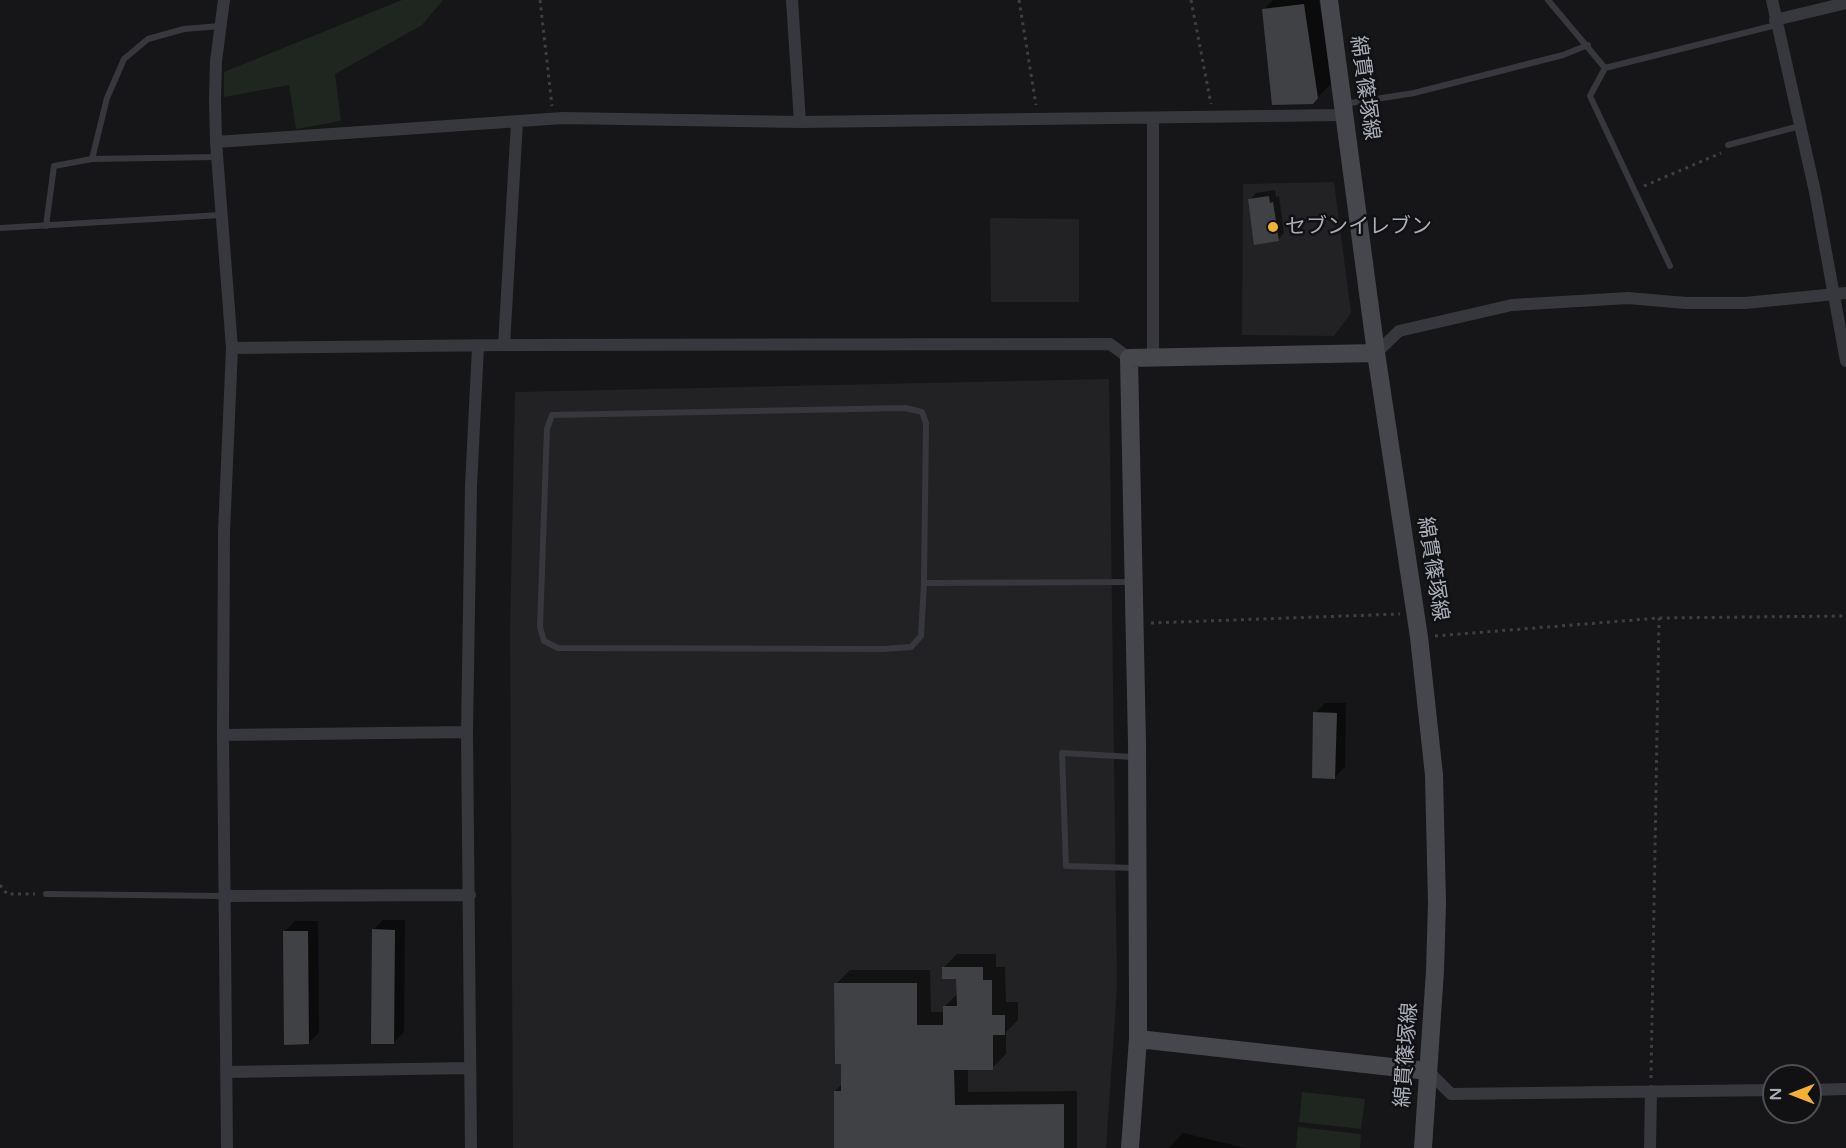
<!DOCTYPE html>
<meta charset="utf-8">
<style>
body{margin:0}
#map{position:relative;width:1846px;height:1148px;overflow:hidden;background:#161618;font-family:"Varela Round",sans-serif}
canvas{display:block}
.north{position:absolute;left:1762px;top:1064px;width:60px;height:60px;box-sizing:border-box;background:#111113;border:2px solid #4d4f55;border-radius:50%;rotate:270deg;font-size:16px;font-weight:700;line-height:24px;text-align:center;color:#a8adb8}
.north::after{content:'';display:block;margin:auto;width:21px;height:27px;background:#f2b134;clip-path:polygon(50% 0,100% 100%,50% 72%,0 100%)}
</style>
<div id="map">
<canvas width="1846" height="1148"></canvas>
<div class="north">N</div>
</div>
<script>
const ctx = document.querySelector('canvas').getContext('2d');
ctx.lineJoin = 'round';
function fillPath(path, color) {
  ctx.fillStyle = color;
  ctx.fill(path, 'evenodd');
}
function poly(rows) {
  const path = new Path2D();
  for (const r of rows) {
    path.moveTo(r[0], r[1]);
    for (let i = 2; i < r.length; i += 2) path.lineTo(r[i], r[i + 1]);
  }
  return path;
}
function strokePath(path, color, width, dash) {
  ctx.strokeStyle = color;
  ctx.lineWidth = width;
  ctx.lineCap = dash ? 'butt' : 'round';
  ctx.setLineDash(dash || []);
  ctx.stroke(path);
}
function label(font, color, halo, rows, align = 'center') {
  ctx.font = font + ' "Varela Round","Noto Sans JP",sans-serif';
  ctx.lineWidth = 5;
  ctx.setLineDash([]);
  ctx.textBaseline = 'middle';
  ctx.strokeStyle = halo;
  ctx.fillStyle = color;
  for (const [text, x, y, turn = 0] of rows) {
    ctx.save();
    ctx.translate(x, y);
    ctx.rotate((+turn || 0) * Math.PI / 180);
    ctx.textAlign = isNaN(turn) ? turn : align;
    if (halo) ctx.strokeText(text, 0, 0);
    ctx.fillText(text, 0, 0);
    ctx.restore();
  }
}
const built = poly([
 [1334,182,1351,313,1334,336,1242,335,1243,184],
 [990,218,1079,219,1079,302,991,302],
 [1109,379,1117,988,1106,1148,513,1148,510,630,515,392]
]);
const green = poly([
 [402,0,443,0,422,25,335,74,341,121,296,129,289,85,224,97,224,72],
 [1302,1092,1365,1099,1361,1129,1299,1122],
 [1298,1127,1361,1134,1360,1148,1296,1148]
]);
const shadow = poly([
 [1273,0,1319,0,1332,83,1312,103,1263,10],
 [1275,190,1276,197,1279,196,1284,233,1278,240,1250,200,1256,193],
 [1325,703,1346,703,1345,767,1335,777,1315,713],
 [383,920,405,920,404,1032,394,1042,373,930],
 [295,921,318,921,319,1033,308,1043,285,931],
 [957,954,996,954,996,967,1005,967,1006,1002,1018,1002,1018,1020,1006,1032,1006,1054,992,1068,968,1068,968,1092,1077,1091,1077,1148,836,1148,835,1091,842,1084,836,984,850,970,930,970,931,1012,944,1012,944,1007,958,993,958,977,943,968],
 [1183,1133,1246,1148,1169,1148]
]);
const building = poly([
 [1304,4,1318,98,1313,104,1272,105,1262,9],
 [1269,196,1270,203,1273,202,1279,241,1254,245,1248,199],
 [1313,712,1337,713,1335,779,1312,778],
 [372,929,395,930,394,1044,371,1044],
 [283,931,308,931,309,1044,284,1045],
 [942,967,983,967,983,980,992,980,992,1015,1005,1015,1005,1035,993,1035,993,1070,954,1070,955,1105,1064,1104,1064,1148,834,1148,834,1091,841,1091,841,1064,835,1064,834,983,917,983,917,1025,943,1025,943,1006,957,1006,956,979,942,979]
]);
const path = poly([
 [540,0,552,106],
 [1019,0,1036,105],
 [1191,0,1211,104],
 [1644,186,1721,153],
 [1151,623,1400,614],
 [1435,636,1659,618,1846,616],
 [0,885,7,894,35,894],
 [1651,1078,1659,618]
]);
const lane = poly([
 [1548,0,1605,68],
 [1344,104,1414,93,1563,55,1588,45],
 [1728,145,1800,126],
 [92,159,107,98,124,59,148,39,184,29,220,26],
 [46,226,54,166,92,159,217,157],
 [0,228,221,215],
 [1670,266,1590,96,1605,68,1776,25],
 [905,408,922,412,926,423,924,583,921,636,911,647,883,649,558,648,544,641,540,627,547,429,552,415,905,408],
 [924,583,1130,582],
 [1134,868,1066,866,1062,753,1134,757],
 [46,894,224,896]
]);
const street = poly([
 [224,0,216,61,215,98,216,142,232,348,224,532,223,735,227,1148],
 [792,0,800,122],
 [1772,0,1815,192,1846,361],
 [1775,20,1846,3],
 [216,142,563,118,800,122,1345,115],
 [504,345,517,122],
 [232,348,504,345,1110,344,1129,358],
 [1376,353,1399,331,1512,305,1628,298,1686,303,1745,303,1846,293],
 [1153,357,1153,119],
 [223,735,467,732],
 [225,896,470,895],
 [1428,1071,1451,1094,1774,1090],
 [226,1072,470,1068],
 [1810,1090,1846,1089],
 [471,1148,467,732,471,486,478,347],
 [1650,1148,1651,1091]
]);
const secondary = poly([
 [1329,0,1376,353,1419,637,1434,775,1437,903,1435,971,1423,1148],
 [1138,1039,1428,1071],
 [1130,1148,1138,1039,1138,1002,1137,743,1129,358,1376,353]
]);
const markers = [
 [1273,227,6,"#f2b134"]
];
const streetNames = [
 ["綿貫篠塚線",1364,88,82],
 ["綿貫篠塚線",1432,569,81],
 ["綿貫篠塚線",1407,1055,-86]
];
const poiNames = [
 ["セブンイレブン",1285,227]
];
fillPath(built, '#222225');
fillPath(green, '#1e261f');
fillPath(shadow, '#0007');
fillPath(building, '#404145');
strokePath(path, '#3d3f44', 3, [3, 4.5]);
strokePath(lane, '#37383d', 6);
strokePath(street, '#37383d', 12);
strokePath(secondary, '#45474d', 18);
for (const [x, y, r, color] of markers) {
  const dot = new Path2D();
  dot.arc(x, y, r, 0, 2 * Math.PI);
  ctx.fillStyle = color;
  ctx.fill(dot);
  strokePath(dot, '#111113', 2);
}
label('21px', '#a8adb8', '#111113', streetNames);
label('21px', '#a8adb8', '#111113', poiNames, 'left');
</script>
